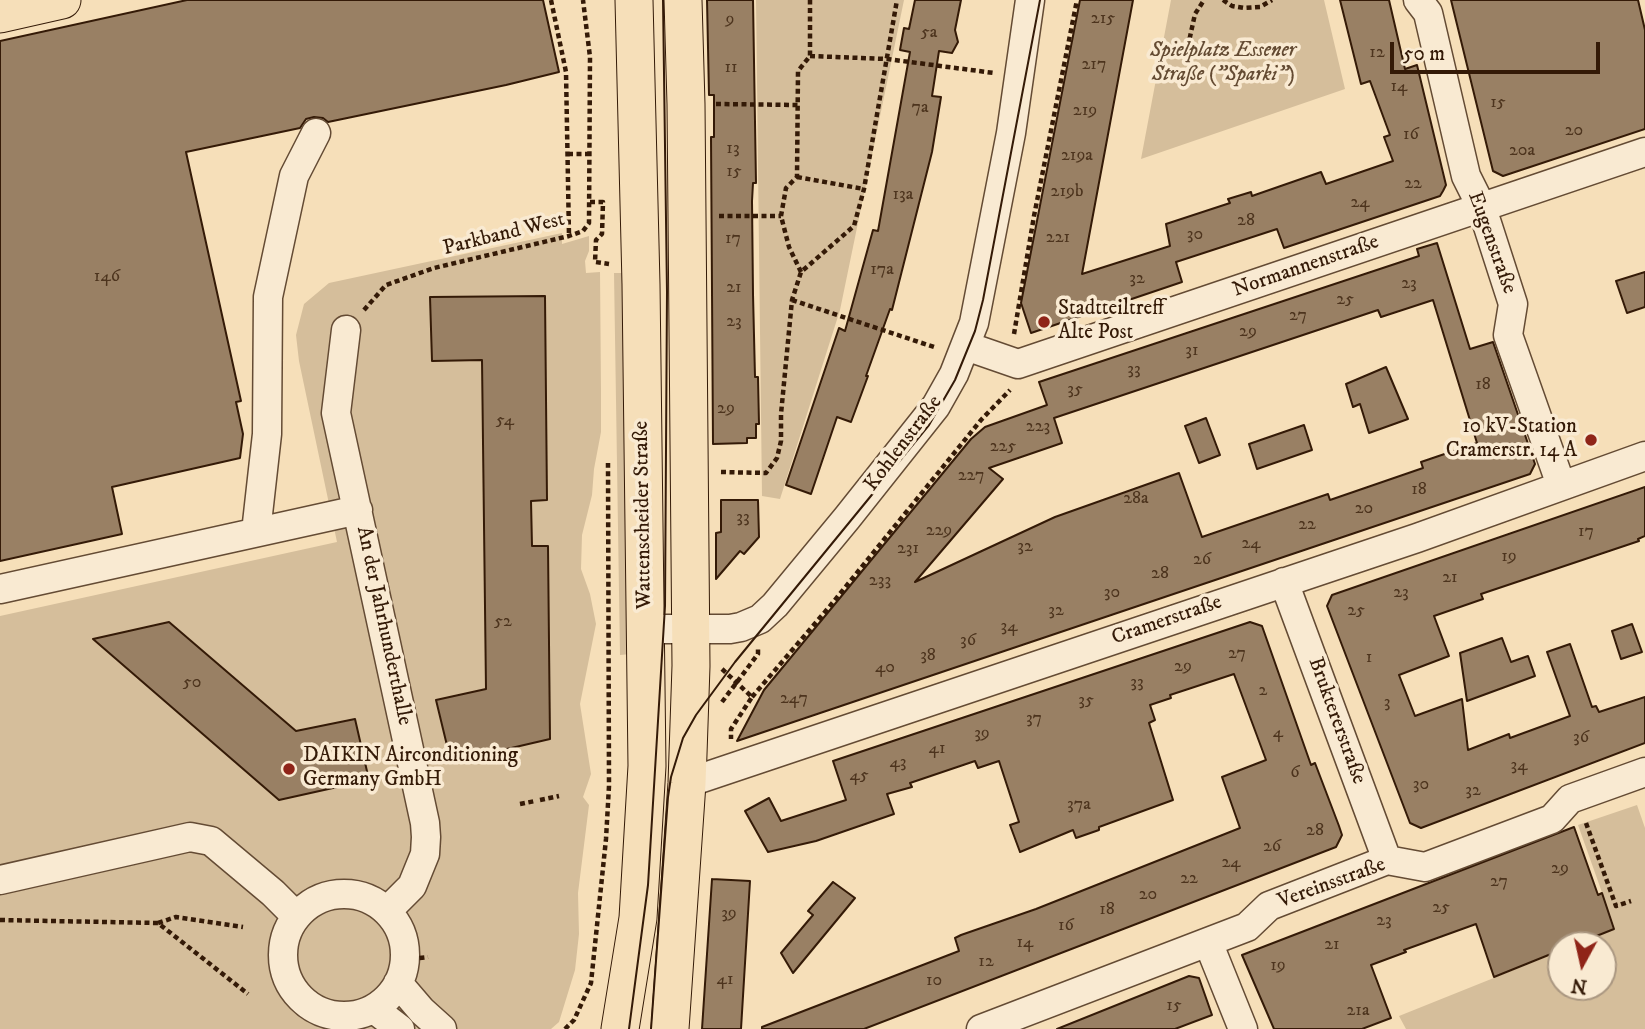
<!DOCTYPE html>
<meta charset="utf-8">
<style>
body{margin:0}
#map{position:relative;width:1645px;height:1029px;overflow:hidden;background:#f6dfb9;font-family:"IM FELL DW Pica",serif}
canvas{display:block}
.north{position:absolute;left:1547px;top:931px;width:70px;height:70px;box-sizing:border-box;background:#f9ead2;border:2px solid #aa9781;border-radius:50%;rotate:188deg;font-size:19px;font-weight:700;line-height:28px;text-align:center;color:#341a07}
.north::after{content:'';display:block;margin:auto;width:24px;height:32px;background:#8f2418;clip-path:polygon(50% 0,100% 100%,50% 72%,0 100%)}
.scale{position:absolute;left:1390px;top:42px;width:210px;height:32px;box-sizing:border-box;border:4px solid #341a07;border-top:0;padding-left:9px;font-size:21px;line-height:24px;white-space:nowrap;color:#341a07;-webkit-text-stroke:5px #f9ead2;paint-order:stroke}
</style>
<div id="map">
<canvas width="1645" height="1029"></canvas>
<div class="north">N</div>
<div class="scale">50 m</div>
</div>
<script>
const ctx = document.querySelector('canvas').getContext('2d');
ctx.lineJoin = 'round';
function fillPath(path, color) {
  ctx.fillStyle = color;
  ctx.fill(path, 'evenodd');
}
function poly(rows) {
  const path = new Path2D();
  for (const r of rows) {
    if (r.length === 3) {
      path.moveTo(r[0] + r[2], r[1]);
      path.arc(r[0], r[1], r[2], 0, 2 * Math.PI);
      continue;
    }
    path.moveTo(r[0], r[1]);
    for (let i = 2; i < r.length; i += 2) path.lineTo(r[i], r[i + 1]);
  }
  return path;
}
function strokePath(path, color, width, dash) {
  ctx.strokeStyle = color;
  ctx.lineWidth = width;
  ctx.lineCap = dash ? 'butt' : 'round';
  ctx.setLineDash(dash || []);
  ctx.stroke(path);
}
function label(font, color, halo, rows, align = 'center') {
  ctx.font = font + ' "IM FELL DW Pica",serif';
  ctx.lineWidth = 7;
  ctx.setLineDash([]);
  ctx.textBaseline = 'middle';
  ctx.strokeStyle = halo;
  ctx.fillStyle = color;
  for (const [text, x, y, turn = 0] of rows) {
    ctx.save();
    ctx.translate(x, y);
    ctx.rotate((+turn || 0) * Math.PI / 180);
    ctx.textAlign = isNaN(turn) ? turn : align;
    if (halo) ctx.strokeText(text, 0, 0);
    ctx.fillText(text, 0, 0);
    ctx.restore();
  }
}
const green = poly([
 [756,0,904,0,840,310,780,499,762,496],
 [1171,0,1324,0,1345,89,1141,159],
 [562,233,562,244,589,236,589,251,585,261,586,273,600,272,601,392,601,432,594,469,592,495,582,535,581,569,590,594,596,624,580,704,591,774,583,797,589,805,578,893,579,934,575,970,559,1022,551,1029,0,1029,0,616,337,542,299,361,296,335,304,304,329,283],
 [614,273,627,273,631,654,620,655],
 [1637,805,1645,828,1645,1029,1406,1029,1399,1016,1561,951,1561,987,1603,987,1603,945,1577,945,1615,929,1578,825]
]);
const building = poly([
 [187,0,543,0,559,72,506,85,328,122,323,118,314,117,306,119,300,128,186,152,241,401,236,402,243,434,240,458,112,487,122,534,0,561,0,41,187,0],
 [707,0,753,0,756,183,753,183,752,201,753,294,755,377,758,377,759,424,756,424,756,438,747,438,747,443,713,444,711,137,714,137,714,95,709,95,707,0],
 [915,0,961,0,955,30,958,42,952,53,939,51,932,96,941,97,932,152,892,310,890,309,866,376,868,376,851,422,837,417,811,494,786,485,839,328,845,331,873,230,878,231,910,52,900,50,904,28,909,29,915,0],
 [1080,0,1133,0,1082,274,1170,246,1166,224,1230,203,1228,199,1251,192,1252,196,1321,172,1326,184,1393,161,1384,137,1390,135,1370,81,1361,84,1340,0,1389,0,1405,69,1417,65,1446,185,1443,191,1440,196,1284,248,1277,229,1176,262,1182,282,1031,333,1021,303,1080,0],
 [1451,0,1638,0,1645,30,1645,129,1503,176,1493,171,1451,0],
 [1437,243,1470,349,1493,342,1535,464,1530,474,737,741,764,690,971,439,985,427,1047,405,1039,382,1419,256,1417,249,1437,243],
 [1433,300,1477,443,1421,462,1423,468,1330,500,1328,494,1202,537,1179,473,1055,517,915,582,1003,479,989,468,1062,443,1054,418,1378,310,1381,317,1433,300],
 [1645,272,1645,307,1627,313,1616,281,1645,272],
 [545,296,547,500,531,501,532,546,548,546,550,739,451,762,436,700,486,689,482,360,432,361,430,297,545,296],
 [1386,367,1408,419,1369,433,1360,404,1353,407,1346,384,1386,367],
 [1206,418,1220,455,1199,463,1185,426,1206,418],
 [1304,425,1312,450,1257,469,1249,444,1304,425],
 [1645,487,1645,536,1638,539,1639,541,1481,594,1483,599,1434,616,1449,656,1399,675,1415,716,1462,699,1468,750,1509,734,1510,738,1570,716,1547,652,1570,644,1592,707,1596,706,1599,712,1645,697,1645,743,1421,828,1410,823,1327,606,1332,595,1645,487],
 [721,500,758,500,759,537,744,554,740,551,716,579,716,533,721,532,721,500],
 [169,622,296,731,355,719,369,780,279,800,93,639,169,622],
 [1250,622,1262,626,1311,765,1315,763,1339,826,1342,835,1336,847,864,1029,762,1029,762,1027,959,951,955,938,961,935,1036,909,1240,828,1222,777,1266,760,1234,674,1170,695,1171,698,1150,705,1155,720,1149,723,1173,800,1099,827,1099,830,1076,838,1073,830,1020,852,1010,825,1019,822,999,761,978,768,975,761,910,783,912,787,887,794,894,814,816,841,768,852,745,811,769,798,781,821,846,800,833,761,1250,622],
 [1632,624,1642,652,1621,659,1612,631,1632,624],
 [1502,638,1511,662,1528,656,1535,676,1467,701,1460,653,1502,638],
 [1574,827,1598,895,1602,893,1614,929,1574,945,1561,945,1561,950,1494,977,1476,924,1404,950,1406,952,1371,965,1391,1018,1362,1029,1274,1029,1242,955,1574,827],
 [712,879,750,881,741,1029,702,1029,712,879],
 [833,882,855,898,793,973,781,953,813,915,808,911,833,882],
 [1189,976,1199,978,1212,1015,1175,1029,1057,1029,1189,976]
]);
const path = poly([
 [551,0,566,72,569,236],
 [1223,0,1232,6,1244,8,1260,7,1272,0],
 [1186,55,1195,14,1204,0],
 [810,56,887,59,994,73],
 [716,104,799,105],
 [568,154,590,154],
 [797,177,864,189],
 [590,202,603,202,602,234,596,240,595,262,609,264],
 [719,216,781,216],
 [801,272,789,247,781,216,786,188,797,177,798,71,810,56,810,0],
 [792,300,937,348],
 [364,310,386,285,434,268,569,236,583,231,589,223,590,57,583,0],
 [1014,334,1034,216,1077,0],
 [721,472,766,473,777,458,781,441,781,414,792,300,801,272,854,226,864,189,897,0],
 [722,669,752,697,731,729,731,739],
 [752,697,830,606,981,420,1010,390],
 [722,702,758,654,758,649],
 [540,800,559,796],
 [520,804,535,801],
 [1586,823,1616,906,1631,901],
 [0,920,158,923,248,994],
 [158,923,176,917,243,927],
 [411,959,428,957],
 [565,1029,574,1020,591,983,606,839,609,786,608,463]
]);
const minor = poly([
 [1418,0,1428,13,1466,176,1482,208,1513,304,1508,335,1561,485],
 [346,330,336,413,425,823,426,837,425,854,412,886,387,911],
 [966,346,1018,364,1645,152],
 [256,532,267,434,268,297,294,176,316,133],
 [1284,582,1387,860],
 [0,589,358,510],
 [645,629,730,629,741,627,760,619,775,605,847,518,936,406,954,374,974,323,1011,133,1030,0],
 [687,783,1417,538,1645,456],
 [0,880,190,837,211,841,273,893,296,916],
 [344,955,61],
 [1208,942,1243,1029],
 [398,983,422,1011,442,1029],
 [374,1009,400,1029],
 [981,1029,1247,927,1269,906,1387,860,1425,867,1552,819,1570,799,1645,772]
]);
const major = poly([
 [0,14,62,0],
 [620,1029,638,918,647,766,641,284,634,0],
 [670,1029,687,783,691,666,686,104,683,0]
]);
const tram = poly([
 [629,1029,648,885,665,606,667,292,663,0],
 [651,1029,668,797,671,777,683,738,696,715,735,662,929,425,955,380,975,331,983,300,1040,0]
]);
const markers = [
 [1044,322,7,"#8f2418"],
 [1591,440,7,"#8f2418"],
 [289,769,7,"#8f2418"]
];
const numberNames = [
 ["215",1103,19],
 ["9",730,20],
 ["5a",929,33],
 ["12",1377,53],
 ["217",1094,65],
 ["11",731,68],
 ["14",1399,87],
 ["15",1498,103],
 ["7a",920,108],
 ["219",1085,111],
 ["20",1574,131],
 ["16",1411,135],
 ["13",733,149],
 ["20a",1522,151],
 ["219a",1077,156],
 ["15",734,172],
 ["22",1413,184],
 ["219b",1067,192],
 ["13a",903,195],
 ["24",1360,203],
 ["28",1246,221],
 ["30",1195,235],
 ["221",1058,238],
 ["17",733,239],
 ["17a",882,270],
 ["146",107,277],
 ["32",1137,279],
 ["23",1409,284],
 ["21",734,288],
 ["25",1345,300],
 ["27",1298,316],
 ["23",734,322],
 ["29",1248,332],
 ["31",1192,351],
 ["33",1134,370],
 ["18",1483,385],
 ["35",1075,390],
 ["29",726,409],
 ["54",505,421],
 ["223",1038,427],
 ["225",1003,447],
 ["227",971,476],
 ["18",1419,490],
 ["28a",1136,499],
 ["20",1364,509],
 ["33",743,518],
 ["22",1307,525],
 ["229",939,531],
 ["17",1586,532],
 ["24",1251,544],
 ["32",1025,547],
 ["231",908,549],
 ["19",1509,557],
 ["26",1202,560],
 ["28",1160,574],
 ["21",1450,578],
 ["233",880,581],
 ["30",1112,593],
 ["23",1401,593],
 ["32",1056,611],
 ["25",1356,611],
 ["52",503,622],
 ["34",1009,627],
 ["36",968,641],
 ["27",1237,654],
 ["38",928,656],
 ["1",1369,658],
 ["29",1183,667],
 ["40",885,668],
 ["50",192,683],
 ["33",1137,683],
 ["2",1263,691],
 ["247",794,699],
 ["35",1086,701],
 ["3",1387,703],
 ["37",1034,719],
 ["4",1278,733],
 ["39",982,734],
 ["36",1581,738],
 ["41",937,749],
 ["43",898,763],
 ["34",1519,766],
 ["6",1295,773],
 ["45",859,776],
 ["30",1421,785],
 ["32",1473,791],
 ["37a",1079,805],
 ["28",1315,831],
 ["26",1272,847],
 ["24",1231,863],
 ["29",1560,869],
 ["22",1189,879],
 ["27",1499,882],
 ["20",1148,895],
 ["25",1441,908],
 ["18",1107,910],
 ["39",729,914],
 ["23",1384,921],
 ["16",1066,926],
 ["14",1025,943],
 ["21",1332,945],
 ["12",986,962],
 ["19",1278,966],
 ["41",725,980],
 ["10",934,981],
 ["15",1174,1006],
 ["21a",1358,1011]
];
const parkNames = [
 ["Spielplatz Essener",1223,52],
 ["Straße (\"Sparki\")",1223,76]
];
const streetNames = [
 ["Parkband West",504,235,-14],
 ["Eugenstraße",1491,243,70],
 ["Normannenstraße",1306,267,-19],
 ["Kohlenstraße",904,444,-53],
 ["Wattenscheider Straße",644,515,-91],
 ["Cramerstraße",1167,621,-19],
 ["An der Jahrhunderthalle",383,626,78],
 ["Bruktererstraße",1336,721,70],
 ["Vereinsstraße",1332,884,-20]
];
const poiNames = [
 ["Stadtteiltreff",1058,310],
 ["Alte Post",1058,334],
 ["10 kV-Station",1577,428,"right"],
 ["Cramerstr. 14 A",1577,452,"right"],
 ["DAIKIN Airconditioning",303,757],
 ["Germany GmbH",303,781]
];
fillPath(green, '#d5be9b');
fillPath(building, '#998064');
strokePath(building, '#341a07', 2);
strokePath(minor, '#644b34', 31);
strokePath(major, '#341a07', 39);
strokePath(path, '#341a07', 4.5, [5, 3.5]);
strokePath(minor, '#f9ead2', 28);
strokePath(major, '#f6dfb9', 37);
strokePath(tram, '#341a07', 2);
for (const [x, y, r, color] of markers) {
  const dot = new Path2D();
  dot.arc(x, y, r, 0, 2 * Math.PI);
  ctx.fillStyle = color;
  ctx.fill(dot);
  strokePath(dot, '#f9ead2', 2.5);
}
label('18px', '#4d341e', null, numberNames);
label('italic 21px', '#644b33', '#f9ead2', parkNames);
label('21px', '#341a07', '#f9ead2', streetNames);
label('21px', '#341a07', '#f9ead2', poiNames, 'left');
</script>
